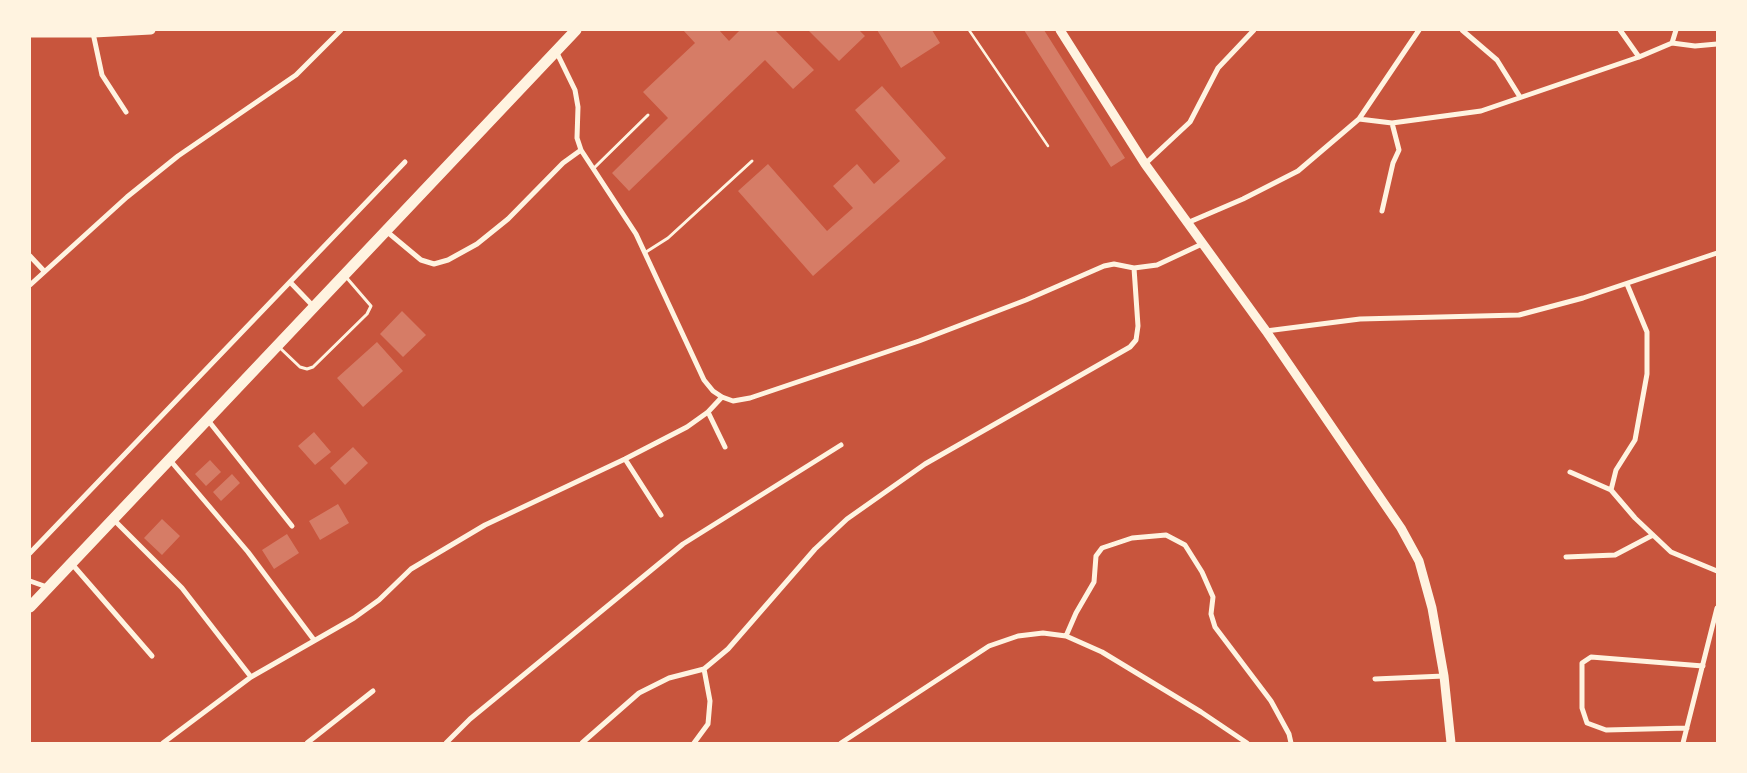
<!DOCTYPE html>
<style>
body{margin:0}
#map{position:relative;width:1747px;height:773px;overflow:hidden;background:#c8553d;font-family:Ubuntu,sans-serif}
canvas{display:block}
.frame{position:absolute;inset:0;border:31px solid #fff3e0;pointer-events:none}
</style>
<div id="map">
<canvas width="1747" height="773"></canvas>
<div class="frame"></div>
</div>
<script>
const ctx = document.querySelector('canvas').getContext('2d');
ctx.lineJoin = 'round';
function fillPath(path, color) {
  ctx.fillStyle = color;
  ctx.fill(path, 'evenodd');
}
function poly(rows) {
  const path = new Path2D();
  for (const r of rows) {
    path.moveTo(r[0], r[1]);
    for (let i = 2; i < r.length; i += 2) path.lineTo(r[i], r[i + 1]);
  }
  return path;
}
function strokePath(path, color, width, dash) {
  ctx.strokeStyle = color;
  ctx.lineWidth = width;
  ctx.lineCap = dash ? 'butt' : 'round';
  ctx.setLineDash(dash || []);
  ctx.stroke(path);
}
const building = poly([
 [683,30,719,30,729,41,740,30,775,30,814,70,793,89,765,60,629,191,612,173,668,118,643,92,695,43],
 [808,30,859,30,865,36,839,61],
 [877,30,932,30,940,43,901,68],
 [1024,30,1044,30,1125,158,1111,167],
 [882,86,946,158,813,276,738,191,768,164,827,231,853,208,833,186,857,164,874,184,900,161,855,110],
 [402,311,426,335,403,357,380,334],
 [377,342,403,371,363,407,337,378],
 [314,432,331,452,315,465,298,446],
 [353,447,368,463,345,485,330,468],
 [210,460,221,472,206,486,195,474],
 [232,474,240,483,221,501,213,492],
 [338,504,349,523,320,540,309,521],
 [162,519,180,536,162,555,144,538],
 [287,534,299,553,274,569,262,550]
]);
const path = poly([
 [969,30,1048,146]
]);
const service = poly([
 [593,169,648,115],
 [646,252,668,238,752,161],
 [279,347,300,367,307,369,313,367,367,314,371,306,346,277]
]);
const minor = poly([
 [1462,30,1497,60,1520,97],
 [1620,30,1639,57],
 [93,33,102,75,126,112],
 [1672,43,1676,30],
 [556,51,575,90,578,107,577,138,581,150,636,234,704,380,713,391,722,397,733,401,750,398,919,341,1026,300,1104,266,1114,264,1134,268,1157,265,1202,244],
 [1359,119,1419,30],
 [1145,164,1190,122,1218,68,1254,30],
 [1382,211,1393,163,1399,150,1392,123],
 [1187,223,1243,199,1298,171,1359,119,1392,123,1481,111,1639,57,1672,43,1695,46,1717,44],
 [385,230,421,260,434,264,448,260,477,244,508,219,563,163,581,150],
 [30,256,44,271],
 [290,282,313,306],
 [1627,284,1647,332,1647,374,1635,440,1616,470,1611,490,1635,518,1671,552,1717,571],
 [30,285,127,197,178,156,296,75,341,30],
 [1266,331,1360,319,1519,315,1583,298,1717,253],
 [708,412,725,447],
 [207,419,292,526],
 [169,459,248,552,314,640],
 [625,459,661,515],
 [1570,472,1611,490],
 [114,520,182,588,251,677],
 [30,553,405,162],
 [1566,557,1615,555,1653,535],
 [72,564,152,656],
 [30,581,47,587],
 [1066,636,1076,613,1094,582,1096,556,1102,548,1132,538,1166,535,1185,545,1202,572,1213,597,1211,614,1215,627,1271,701,1289,734,1291,743],
 [1375,679,1444,676],
 [1687,728,1606,730,1587,723,1582,708,1582,663,1591,657,1703,666],
 [163,743,251,677,354,618,379,600,411,569,485,525,625,459,687,427,708,412,722,397],
 [307,743,373,691],
 [446,743,470,719,683,544,841,445],
 [582,743,639,693,669,678,704,669,728,649,815,549,847,519,925,464,1130,347,1136,340,1138,326,1134,268],
 [694,743,708,724,710,701,704,669],
 [841,743,989,646,1018,636,1043,633,1066,636,1102,652,1201,712,1247,743],
 [1683,743,1717,608]
]);
const tertiary = poly([
 [1060,30,1145,164,1266,331,1401,528,1419,561,1432,608,1444,676,1451,743],
 [30,33,94,33,151,30]
]);
const primary = poly([
 [30,607,576,30]
]);
fillPath(building, '#d67c66');
strokePath(path, '#fff3e0', 2.5);
strokePath(service, '#fff3e0', 3);
strokePath(minor, '#fff3e0', 5);
strokePath(tertiary, '#fff3e0', 9);
strokePath(primary, '#fff3e0', 11);
</script>
